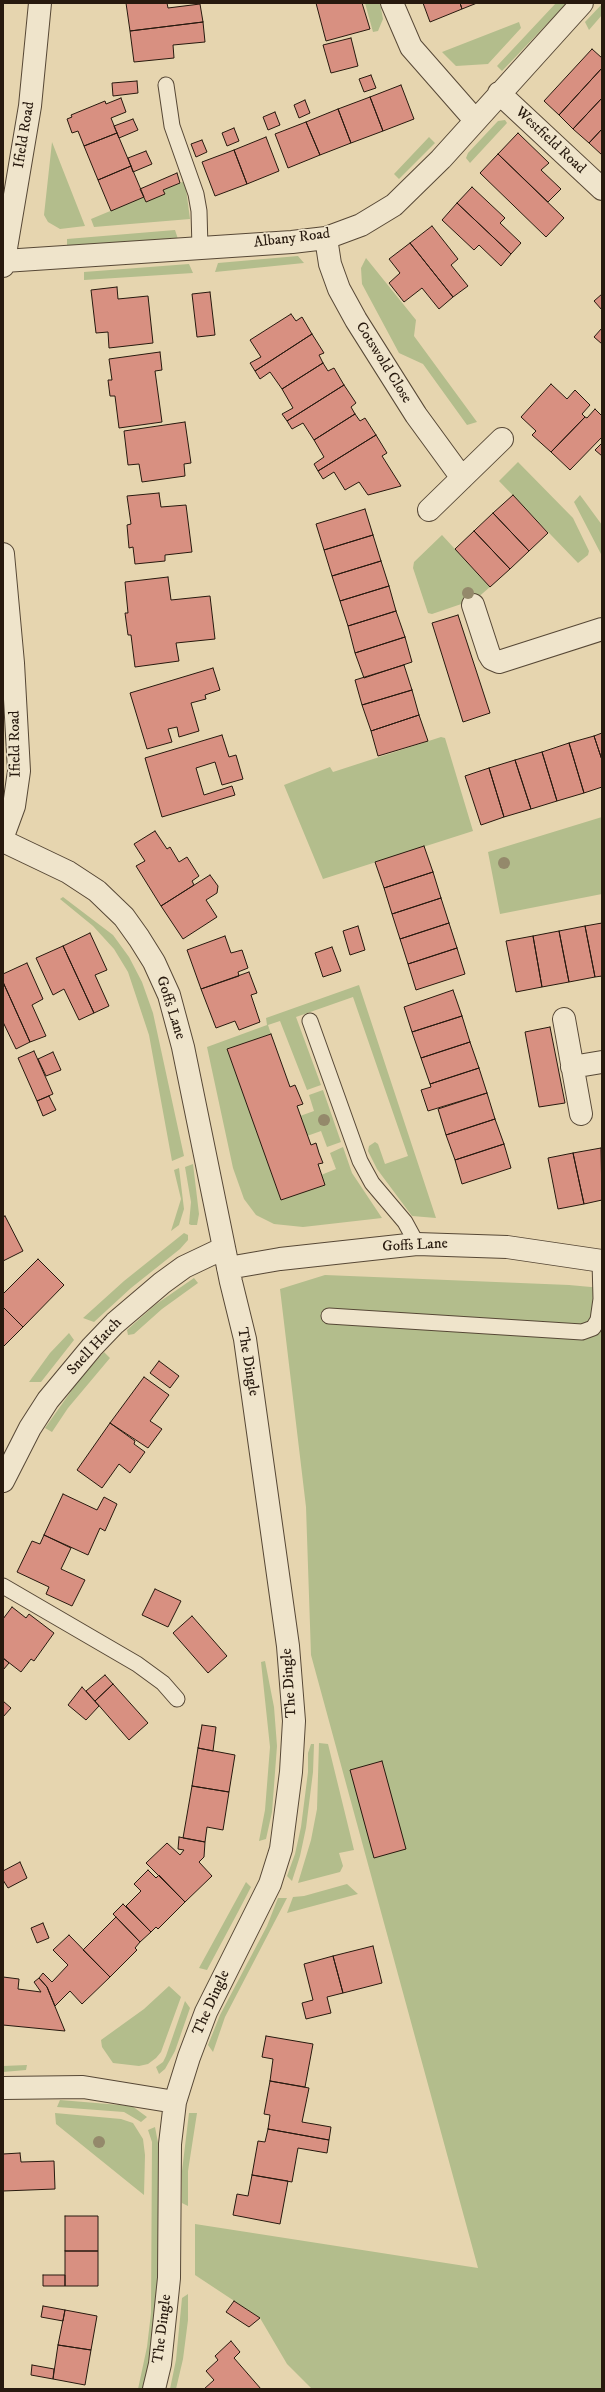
<!DOCTYPE html>
<style>
body{margin:0}
#map{position:relative;width:605px;height:2392px;overflow:hidden;background:#e6d5af;font-family:"IM FELL DW Pica",serif}
canvas{display:block}
.frame{position:absolute;inset:0;border:4px solid #27190e;pointer-events:none}
</style>
<div id="map">
<canvas width="605" height="2392"></canvas>
<div class="frame"></div>
</div>
<script>
const ctx = document.querySelector('canvas').getContext('2d');
ctx.lineJoin = 'round';
function fillPath(path, color) {
  ctx.fillStyle = color;
  ctx.fill(path, 'evenodd');
}
function poly(rows) {
  const path = new Path2D();
  for (const r of rows) {
    path.moveTo(r[0], r[1]);
    for (let i = 2; i < r.length; i += 2) path.lineTo(r[i], r[i + 1]);
  }
  return path;
}
function strokePath(path, color, width, dash) {
  ctx.strokeStyle = color;
  ctx.lineWidth = width;
  ctx.lineCap = dash ? 'butt' : 'round';
  ctx.setLineDash(dash || []);
  ctx.stroke(path);
}
function label(font, color, halo, rows, align = 'center') {
  ctx.font = font + ' "IM FELL DW Pica",serif';
  ctx.lineWidth = 3.5;
  ctx.setLineDash([]);
  ctx.textBaseline = 'middle';
  ctx.strokeStyle = halo;
  ctx.fillStyle = color;
  for (const [text, x, y, turn = 0] of rows) {
    ctx.save();
    ctx.translate(x, y);
    ctx.rotate((+turn || 0) * Math.PI / 180);
    ctx.textAlign = isNaN(turn) ? turn : align;
    if (halo) ctx.strokeText(text, 0, 0);
    ctx.fillText(text, 0, 0);
    ctx.restore();
  }
}
const green = poly([
 [365,3,380,3,383,19,378,31,373,32],
 [556,3,567,3,502,71,497,66],
 [602,4,602,15,589,30,585,22],
 [519,22,521,28,488,64,456,66,442,52],
 [505,120,507,123,470,163,466,158,468,153,498,121],
 [429,137,435,143,399,179,394,174],
 [52,142,85,226,60,229,48,222,44,215],
 [185,181,190,219,94,227,91,219,144,197,146,202,165,194,163,190],
 [175,230,178,239,67,246,67,239],
 [298,256,304,263,215,272,218,263],
 [366,258,416,320,414,336,477,422,467,425,423,364,399,353,362,284,361,268],
 [189,264,193,273,84,280,84,272],
 [518,462,573,518,589,551,588,555,578,563,499,481],
 [580,495,602,525,602,556,574,502],
 [442,535,490,587,476,599,432,614,428,613,413,568,414,562],
 [441,737,445,738,473,831,323,879,284,785,330,767,333,772],
 [602,817,602,894,500,914,488,852],
 [63,897,113,935,129,957,142,982,153,1013,184,1156,172,1161,149,1035,128,972,114,949,93,926,60,899],
 [359,985,436,1218,412,1216,377,1169,368,1151,369,1146,375,1142,378,1144,385,1164,408,1156,353,997,296,1017,321,1085,307,1090,280,1021,268,1025,271,1034,227,1049,281,1200,325,1185,321,1175,336,1169,330,1153,343,1147,352,1173,382,1218,303,1227,274,1224,256,1215,244,1199,233,1168,207,1047,267,1025,266,1018],
 [323,1090,341,1142,327,1147,321,1131,307,1136,300,1116,314,1111,309,1095],
 [193,1164,199,1214,197,1225,191,1225,189,1224,191,1202,185,1167],
 [179,1168,184,1209,179,1225,171,1231,181,1199,174,1170],
 [184,1233,188,1235,188,1240,180,1249,131,1288,94,1322,83,1318,124,1281],
 [325,1275,569,1285,602,1288,602,2389,312,2389,287,2364,260,2318,195,2275,195,2224,478,2268,311,1655,306,1507,280,1289],
 [194,1278,198,1283,162,1309,134,1334,128,1335,127,1330,155,1305],
 [69,1333,74,1340,41,1382,29,1382,50,1353],
 [104,1352,110,1358,68,1408,52,1432,45,1428,79,1380],
 [265,1661,274,1707,277,1746,272,1812,266,1839,259,1841,265,1810,270,1747,261,1662],
 [319,1743,328,1744,354,1850,339,1853,343,1866,340,1872,298,1883,311,1840,317,1809],
 [311,1744,314,1744,313,1772,306,1828,300,1856,292,1881,287,1876,295,1854,301,1827,308,1772,308,1753],
 [246,1882,251,1887,238,1912,207,1970,199,1968],
 [347,1884,358,1894,287,1913,293,1897,304,1896],
 [278,1898,287,1898,225,2017,213,2052,208,2045,220,2015,267,1926],
 [169,1986,181,1997,161,2052,156,2058,148,2064,139,2066,113,2063,102,2047,101,2040,144,2009],
 [185,2001,190,2008,175,2051,165,2069,159,2074,156,2067,163,2062,166,2056],
 [27,2065,26,2070,3,2072,3,2066],
 [60,2100,132,2106,147,2117,141,2122,124,2112,57,2107],
 [55,2113,121,2119,133,2123,143,2139,145,2155,144,2195,56,2124],
 [189,2113,197,2113,188,2171,188,2206,182,2203,182,2171],
 [155,2127,159,2148,158,2294,150,2359,143,2389,138,2389,147,2347,151,2313,152,2142,148,2130],
 [188,2294,188,2320,183,2359,176,2389,170,2389,176,2360,182,2298]
]);
const building = poly([
 [126,3,167,3,168,8,200,4,203,22,130,31,126,3],
 [316,3,362,3,370,29,326,41,316,3],
 [423,3,460,3,462,9,430,22,423,3],
 [460,3,477,3,462,9,460,3],
 [203,22,205,42,173,45,174,58,134,62,130,31,203,22],
 [351,38,358,66,331,73,323,45,351,38],
 [592,49,602,58,602,68,559,115,544,101,592,49],
 [602,68,602,98,573,129,559,115,602,68],
 [371,75,376,88,364,92,359,79,371,75],
 [137,81,138,93,113,96,112,83,137,81],
 [401,85,414,119,383,131,370,97,401,85],
 [370,97,383,131,351,143,338,109,370,97],
 [121,98,126,112,111,118,117,133,84,146,78,131,72,133,67,119,72,117,71,115,105,101,106,104,121,98],
 [602,98,602,129,589,143,573,129,602,98],
 [305,100,310,113,299,118,294,105,305,100],
 [338,109,351,143,320,155,306,122,338,109],
 [275,112,280,125,268,130,263,117,275,112],
 [133,119,138,130,119,138,114,126,133,119],
 [306,122,320,155,288,168,275,134,306,122],
 [234,128,239,141,227,146,222,133,234,128],
 [602,129,602,155,589,143,602,129],
 [117,133,131,166,98,180,84,146,117,133],
 [518,133,549,163,541,170,561,189,548,202,498,154,518,133],
 [266,137,279,171,247,184,234,150,266,137],
 [202,140,207,152,196,157,191,144,202,140],
 [234,150,247,184,215,196,202,162,234,150],
 [146,151,152,164,133,172,128,158,146,151],
 [498,154,564,218,546,237,480,173,498,154],
 [131,166,144,197,111,211,98,180,131,166],
 [177,173,180,183,163,190,165,194,146,202,140,189,177,173],
 [472,187,505,218,500,223,521,243,511,254,457,203,472,187],
 [457,203,511,254,501,266,479,245,474,250,442,220,457,203],
 [432,226,458,259,451,265,468,286,453,297,410,243,432,226],
 [410,243,453,297,439,309,422,288,404,302,389,283,400,273,389,259,410,243],
 [117,287,118,299,148,296,153,343,109,348,108,332,96,333,91,290,117,287],
 [210,292,215,335,197,337,192,294,210,292],
 [602,294,602,310,594,301,602,294],
 [291,314,296,321,302,317,312,334,255,371,250,363,261,357,250,340,291,314],
 [602,328,602,344,594,337,602,328],
 [312,334,324,353,319,355,323,363,282,389,270,372,260,379,255,371,312,334],
 [160,352,162,370,155,371,162,422,119,428,115,396,110,396,108,380,112,380,109,359,160,352],
 [323,363,328,371,334,368,344,385,287,421,282,414,293,408,282,389,323,363],
 [551,384,567,399,575,390,590,405,582,414,585,417,551,452,532,435,536,431,521,417,551,384],
 [344,385,356,403,351,407,355,414,314,440,303,423,292,429,287,421,344,385],
 [595,409,602,416,602,437,570,470,551,452,585,417,587,418,595,409],
 [355,414,360,421,365,418,376,435,318,471,314,464,324,457,314,440,355,414],
 [185,422,191,463,184,464,185,476,142,482,139,464,128,465,124,431,185,422],
 [376,435,387,453,382,456,401,486,368,495,359,482,345,490,334,472,323,479,318,471,376,435],
 [602,443,602,456,595,450,602,443],
 [159,493,161,507,186,505,192,552,165,555,165,561,135,564,133,547,129,548,127,525,131,524,127,496,159,493],
 [513,495,548,533,529,551,493,513,513,495],
 [365,509,373,535,324,550,316,524,365,509],
 [493,513,529,551,510,569,474,531,493,513],
 [474,531,510,569,490,587,455,549,474,531],
 [373,535,381,561,332,576,324,550,373,535],
 [381,561,389,586,340,601,332,576,381,561],
 [168,577,171,600,210,596,215,639,176,643,179,661,135,667,131,635,128,635,125,613,128,613,125,582,168,577],
 [389,586,396,611,348,626,340,601,389,586],
 [396,611,405,637,355,653,348,626,396,611],
 [458,615,490,713,463,722,432,623,458,615],
 [405,637,412,662,364,678,355,653,405,637],
 [404,665,412,690,362,705,355,680,404,665],
 [213,668,220,690,205,695,206,699,191,703,199,731,179,737,177,727,168,729,172,742,147,749,130,693,213,668],
 [412,690,419,715,371,731,362,705,412,690],
 [419,715,428,741,378,756,371,731,419,715],
 [602,733,602,760,594,736,602,733],
 [222,735,229,757,236,755,243,779,222,785,215,762,196,768,204,795,232,786,235,795,162,817,145,758,222,735],
 [594,736,602,760,602,787,584,793,569,743,594,736],
 [569,743,584,793,557,801,542,752,569,743],
 [542,752,557,801,531,809,515,760,542,752],
 [515,760,531,809,504,817,489,768,515,760],
 [489,768,504,817,481,825,465,776,489,768],
 [155,831,167,849,170,847,179,862,187,857,199,876,192,881,194,885,161,906,136,866,145,861,134,844,155,831],
 [424,846,433,872,384,888,375,862,424,846],
 [433,872,441,898,392,914,384,888,433,872],
 [210,875,218,886,217,893,206,900,217,917,183,939,161,906,210,875],
 [441,898,449,923,400,939,392,914,441,898],
 [449,923,457,948,408,964,400,939,449,923],
 [602,923,602,976,595,977,585,926,602,923],
 [358,926,365,950,350,955,343,931,358,926],
 [585,926,595,977,569,982,559,931,585,926],
 [559,931,569,982,542,987,533,936,559,931],
 [90,933,107,970,95,975,109,1006,94,1013,63,946,90,933],
 [225,936,231,953,242,950,248,968,238,972,239,976,201,989,187,950,225,936],
 [533,936,542,987,516,992,506,941,533,936],
 [63,946,94,1013,79,1020,64,989,53,995,36,958,63,946],
 [332,947,341,971,323,977,315,953,332,947],
 [457,948,465,974,416,990,408,964,457,948],
 [27,963,43,999,32,1005,46,1036,30,1042,3,982,3,974,27,963],
 [249,972,257,993,251,995,260,1022,239,1030,235,1021,216,1028,201,989,249,972],
 [3,982,30,1042,16,1049,3,1022,3,982],
 [453,990,462,1016,412,1032,404,1007,453,990],
 [462,1016,470,1042,421,1058,412,1032,462,1016],
 [550,1027,565,1103,539,1107,525,1032,550,1027],
 [271,1034,290,1087,295,1085,303,1104,297,1106,311,1145,316,1143,319,1153,323,1163,318,1164,325,1185,281,1200,227,1049,271,1034],
 [470,1042,479,1068,430,1084,421,1058,470,1042],
 [34,1051,53,1094,37,1101,18,1058,34,1051],
 [53,1052,61,1070,46,1076,38,1059,53,1052],
 [479,1068,487,1093,428,1111,421,1090,431,1087,430,1084,479,1068],
 [487,1093,495,1119,446,1135,438,1109,487,1093],
 [49,1096,56,1110,43,1116,37,1101,49,1096],
 [495,1119,504,1144,455,1160,446,1135,495,1119],
 [504,1144,511,1168,462,1184,455,1160,504,1144],
 [601,1148,602,1200,584,1204,573,1153,601,1148],
 [573,1153,584,1204,558,1209,548,1158,573,1153],
 [5,1216,23,1251,3,1261,3,1217,5,1216],
 [38,1259,64,1285,23,1327,3,1307,3,1294,38,1259],
 [3,1307,23,1327,3,1347,3,1307],
 [159,1361,179,1376,170,1388,150,1373,159,1361],
 [144,1377,169,1395,150,1421,162,1429,148,1448,110,1423,144,1377],
 [110,1423,135,1441,134,1444,145,1452,130,1473,119,1464,102,1488,77,1470,110,1423],
 [63,1494,97,1510,104,1497,117,1504,105,1531,100,1528,88,1555,44,1535,63,1494],
 [44,1535,71,1548,61,1569,85,1580,72,1606,46,1594,49,1587,17,1572,32,1541,40,1544,44,1535],
 [155,1589,181,1601,168,1627,142,1615,155,1589],
 [12,1607,26,1618,29,1614,54,1633,34,1661,31,1659,21,1672,3,1658,3,1619,12,1607],
 [192,1616,227,1656,208,1673,173,1633,192,1616],
 [3,1658,9,1663,3,1670,3,1658],
 [105,1675,113,1684,95,1701,86,1691,105,1675],
 [113,1684,148,1723,129,1740,95,1701,113,1684],
 [82,1687,99,1706,86,1720,68,1705,82,1687],
 [3,1701,11,1708,3,1717,3,1701],
 [202,1725,216,1727,213,1751,198,1748,202,1725],
 [198,1748,235,1755,229,1792,192,1786,198,1748],
 [382,1761,406,1849,374,1858,350,1770,382,1761],
 [192,1786,229,1792,223,1830,207,1827,205,1842,183,1838,192,1786],
 [179,1837,205,1842,204,1857,199,1862,212,1876,185,1902,146,1863,167,1843,180,1855,184,1850,178,1849,179,1837],
 [20,1862,27,1878,8,1888,3,1880,3,1871,20,1862],
 [148,1870,156,1878,159,1875,185,1902,158,1929,156,1927,151,1932,126,1906,141,1891,134,1884,148,1870],
 [123,1904,151,1932,140,1942,113,1914,123,1904],
 [116,1917,140,1942,135,1948,137,1950,110,1977,83,1950,116,1917],
 [43,1923,49,1938,37,1943,31,1928,43,1923],
 [69,1935,110,1977,82,2004,70,1991,55,2006,47,1987,39,1978,43,1973,52,1982,68,1965,53,1950,69,1935],
 [373,1946,382,1983,343,1993,333,1956,373,1946],
 [333,1956,343,1993,327,1997,331,2013,306,2019,302,2003,313,2000,304,1964,333,1956],
 [3,1977,19,1979,18,1989,41,1992,34,1982,39,1978,47,1987,65,2031,3,2025,3,1977],
 [266,2036,313,2044,305,2087,270,2081,273,2059,262,2057,266,2036],
 [270,2081,309,2088,302,2122,331,2127,329,2140,268,2129,270,2115,264,2114,270,2081],
 [268,2129,329,2140,327,2153,298,2148,292,2182,252,2175,258,2141,265,2142,268,2129],
 [20,2153,21,2162,54,2161,55,2189,3,2191,3,2154,20,2153],
 [252,2175,288,2181,280,2224,233,2215,237,2194,248,2196,252,2175],
 [65,2216,98,2216,98,2251,65,2251,65,2216],
 [65,2251,98,2251,98,2286,65,2286,65,2251],
 [43,2275,65,2275,65,2286,43,2286,43,2275],
 [234,2301,260,2318,249,2327,226,2312,234,2301],
 [43,2306,65,2310,63,2321,41,2317,43,2306],
 [65,2310,97,2316,91,2350,58,2345,65,2310],
 [231,2341,240,2352,234,2358,261,2389,204,2389,214,2380,206,2371,218,2360,215,2356,231,2341],
 [58,2345,91,2350,85,2385,53,2379,58,2345],
 [32,2365,54,2369,53,2379,31,2375,32,2365]
]);
const service = poly([
 [166,85,172,126,196,194,199,211,200,248],
 [310,1021,360,1161,372,1183,405,1222,417,1244],
 [329,1316,582,1332,593,1328,598,1320,601,1299,600,1261],
 [3,1586,137,1664,163,1683,177,1699]
]);
const minor = poly([
 [392,3,411,47,475,120],
 [499,93,602,189],
 [326,238,330,264,339,289,356,320,416,415,462,478],
 [4,261,292,242,326,238,361,225,394,205,441,159,582,3],
 [3,266,30,106,40,3],
 [429,510,502,439],
 [3,554,13,663,19,771,14,806,3,836],
 [473,605,489,654,492,659,499,662,602,629],
 [3,841,68,872,97,891,124,917,139,938,154,962,169,995,183,1047,231,1282,245,1339,288,1646,294,1721,291,1772,281,1849,270,1884,206,2012,189,2057,175,2102,170,2144,169,2278,160,2364,154,2389],
 [564,1019,581,1114],
 [572,1067,602,1062],
 [228,1268,280,1259,417,1244,507,1247,602,1261],
 [3,1481,30,1428,48,1400,92,1347,115,1323,162,1283,184,1267,224,1248],
 [3,2088,83,2087,175,2102]
]);
const trees = [
 [468,593],
 [504,863],
 [324,1120],
 [99,2142]
];
const streetNames = [
 ["Ifield Road",25,135,-81],
 ["Westfield Road",550,141,43],
 ["Albany Road",292,239,-7],
 ["Cotswold Close",383,363,58],
 ["Ifield Road",16,744,-91],
 ["Goffs Lane",170,1008,72],
 ["Goffs Lane",415,1246,-3],
 ["Snell Hatch",95,1347,-47],
 ["The Dingle",247,1362,80],
 ["The Dingle",290,1683,-94],
 ["The Dingle",212,2003,-66],
 ["The Dingle",163,2329,-83]
];
fillPath(green, '#b3bd8c');
fillPath(building, '#d89081');
strokePath(building, '#27190e', 1);
strokePath(service, '#574836', 17);
strokePath(minor, '#574836', 24);
strokePath(service, '#efe4cb', 15);
strokePath(minor, '#efe4cb', 22);
ctx.fillStyle = '#94896b';
for (const [x, y] of trees) {
  ctx.beginPath();
  ctx.arc(x, y, 6, 0, 2 * Math.PI);
  ctx.fill();
}
label('15px', '#27190e', '#efe4cb', streetNames);
</script>
